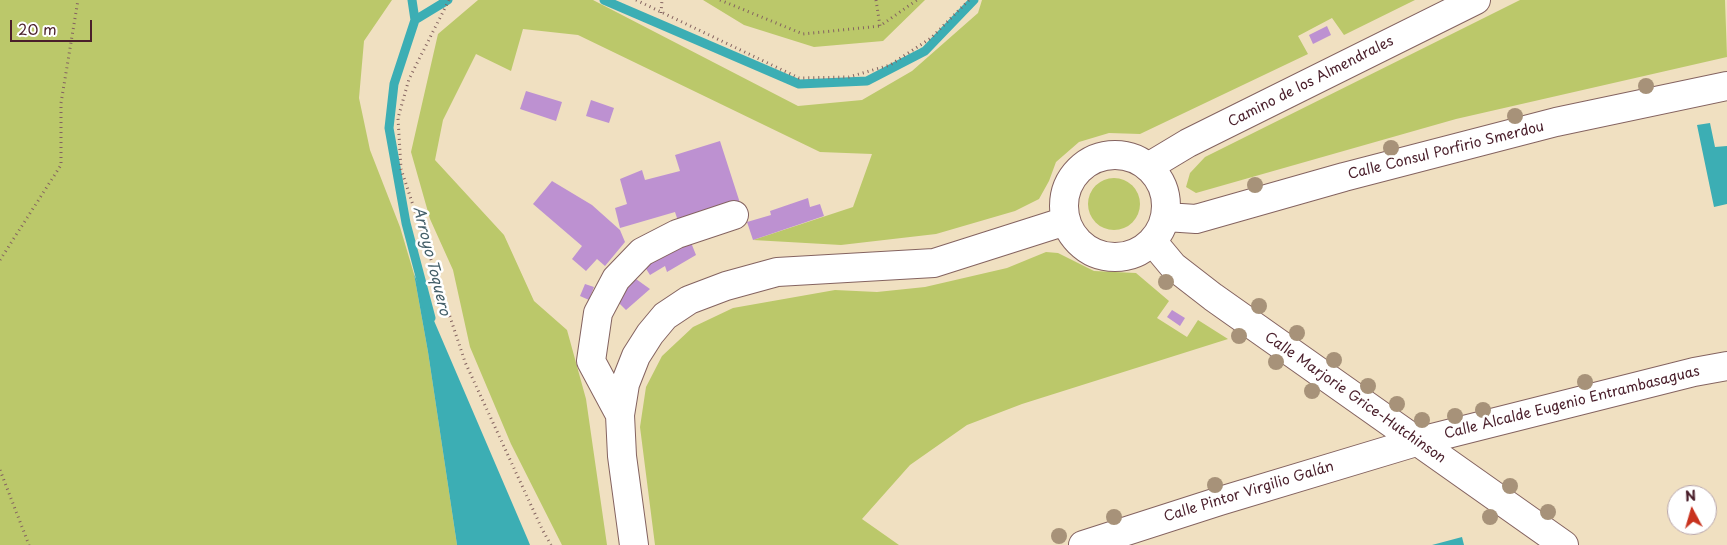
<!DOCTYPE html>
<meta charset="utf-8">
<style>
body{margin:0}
#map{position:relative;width:1727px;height:545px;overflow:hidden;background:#f0e0c1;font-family:"Playpen Sans",sans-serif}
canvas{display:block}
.north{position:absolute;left:1667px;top:485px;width:50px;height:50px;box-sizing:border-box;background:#fff;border:1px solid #b7a5aa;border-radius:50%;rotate:354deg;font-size:14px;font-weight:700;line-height:20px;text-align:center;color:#4a1f2b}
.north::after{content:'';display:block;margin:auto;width:18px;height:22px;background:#c8321e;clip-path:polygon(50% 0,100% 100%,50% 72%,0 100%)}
.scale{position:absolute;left:10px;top:20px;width:82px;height:22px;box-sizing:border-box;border:2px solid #4a1f2b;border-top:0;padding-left:6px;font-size:15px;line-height:18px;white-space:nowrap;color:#4a1f2b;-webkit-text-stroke:4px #fff;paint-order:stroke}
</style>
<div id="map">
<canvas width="1727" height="545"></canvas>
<div class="north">N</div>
<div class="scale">20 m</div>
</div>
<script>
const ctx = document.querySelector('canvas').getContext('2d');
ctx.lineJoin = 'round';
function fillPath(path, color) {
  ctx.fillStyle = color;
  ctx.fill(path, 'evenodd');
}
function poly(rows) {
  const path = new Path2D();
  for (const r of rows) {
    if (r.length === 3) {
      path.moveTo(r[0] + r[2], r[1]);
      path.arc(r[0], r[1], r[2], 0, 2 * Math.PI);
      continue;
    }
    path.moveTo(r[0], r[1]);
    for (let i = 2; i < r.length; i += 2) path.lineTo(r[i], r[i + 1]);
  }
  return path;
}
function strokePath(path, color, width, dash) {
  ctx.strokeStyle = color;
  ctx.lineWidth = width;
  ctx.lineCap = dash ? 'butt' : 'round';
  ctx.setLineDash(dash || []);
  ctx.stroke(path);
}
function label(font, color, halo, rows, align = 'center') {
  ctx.font = font + ' "Playpen Sans",sans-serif';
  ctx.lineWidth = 5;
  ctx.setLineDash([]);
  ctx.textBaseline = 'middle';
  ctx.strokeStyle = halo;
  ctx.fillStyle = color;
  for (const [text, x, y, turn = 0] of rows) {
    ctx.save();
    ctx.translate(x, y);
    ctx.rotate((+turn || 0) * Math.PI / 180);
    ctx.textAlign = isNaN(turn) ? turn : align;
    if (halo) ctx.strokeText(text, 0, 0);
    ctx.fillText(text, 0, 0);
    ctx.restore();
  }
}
const green = poly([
 [0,0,392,0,364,41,359,98,370,150,400,227,414,274,428,352,457,545,0,545],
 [478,0,593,0,798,106,862,100,912,71,978,13,982,0,1415,0,1344,35,1332,18,1298,36,1308,54,1140,134,1109,133,1079,142,1056,162,1049,181,1039,199,1015,211,936,234,841,245,753,240,853,207,872,154,820,152,578,35,523,29,511,71,476,54,443,120,435,160,504,235,534,301,567,330,586,399,607,545,562,545,511,444,470,347,453,270,430,219,411,152,438,34],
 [703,0,925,0,883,41,814,47,744,25],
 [1520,0,1725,0,1727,57,1456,119,1196,193,1186,187,1190,173,1205,157],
 [1114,204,26],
 [1046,252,1058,253,1094,271,1136,273,1169,301,1157,318,1187,337,1198,320,1228,339,1022,404,967,425,910,465,862,519,899,545,655,545,640,427,646,387,662,356,693,327,733,308,835,290,877,292,925,287,1007,268]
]);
const water = poly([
 [1710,123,1715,147,1727,146,1727,204,1714,207,1697,125],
 [414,274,528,540,530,545,457,545,428,352],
 [1462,537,1464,545,1432,545]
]);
const stream = poly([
 [412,0,415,20],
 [604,0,799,84,867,81,925,51,974,0],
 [431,318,406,223,389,128,394,84,415,20,448,0]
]);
const building = poly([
 [1327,26,1331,35,1313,44,1309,35],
 [526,91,562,102,556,121,520,109],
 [591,100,614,108,609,123,586,116],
 [720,141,740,203,679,224,675,212,620,228,615,208,627,204,620,179,642,170,645,180,680,171,675,155],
 [552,181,592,205,620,230,625,242,605,266,597,259,586,271,572,259,582,246,533,204],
 [808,198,810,207,820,204,824,216,753,240,747,222,771,215,770,211],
 [690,240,696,255,667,272,665,266,650,275,643,264],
 [636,279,650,289,626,310,616,300],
 [585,284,594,287,589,300,580,296],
 [1172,310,1185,318,1180,326,1167,317]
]);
const path = poly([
 [449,0,409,79,398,118,401,169,465,362,542,529,551,545],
 [636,0,799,78,849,77,890,65,931,38,969,0],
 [720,0,803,34,880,26],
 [876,0,880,26,917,0],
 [661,13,662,0],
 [0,260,61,165,61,103,78,0],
 [0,470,29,545]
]);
const minor = poly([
 [1115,206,51],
 [1148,167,1188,143,1476,0],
 [1166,217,1196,219,1344,177,1556,122,1727,86],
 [1153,242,1173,266,1213,297,1564,545],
 [620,415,591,361,598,313,616,279,642,252,677,234,734,215],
 [634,545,622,456,620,415,625,384,636,356,650,334,665,316,689,300,726,286,777,272,934,263,1066,221],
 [1083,545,1220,501,1416,442,1694,372,1727,366]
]);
const trees = [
 [1646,86],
 [1515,116],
 [1391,148],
 [1255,185],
 [1166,282],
 [1259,306],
 [1297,333],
 [1239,336],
 [1334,360],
 [1276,362],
 [1585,382],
 [1368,386],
 [1312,391],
 [1397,404],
 [1483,410],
 [1455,416],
 [1422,420],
 [1215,485],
 [1510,486],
 [1548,512],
 [1114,517],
 [1490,517],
 [1059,536]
];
const streetNames = [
 ["Camino de los Almendrales",1311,82,-27],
 ["Calle Consul Porfirio Smerdou",1446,151,-14],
 ["Calle Marjorie Grice-Hutchinson",1355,398,35],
 ["Calle Alcalde Eugenio Entrambasaguas",1572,403,-14],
 ["Calle Pintor Virgilio Galán",1249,492,-17]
];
const waterNames = [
 ["Arroyo Toquero",431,261,76]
];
fillPath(green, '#bbc86a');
fillPath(water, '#3caeb4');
strokePath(stream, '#3caeb4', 9);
fillPath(building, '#bd91d1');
strokePath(minor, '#846360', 30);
strokePath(path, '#846360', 3, [1, 4]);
strokePath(minor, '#fff', 28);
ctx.fillStyle = '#a79279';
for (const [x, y] of trees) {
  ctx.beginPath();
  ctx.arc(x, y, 8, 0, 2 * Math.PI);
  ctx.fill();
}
label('14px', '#4a1f2b', '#fff', streetNames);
label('italic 15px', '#445f69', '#fff', waterNames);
</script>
